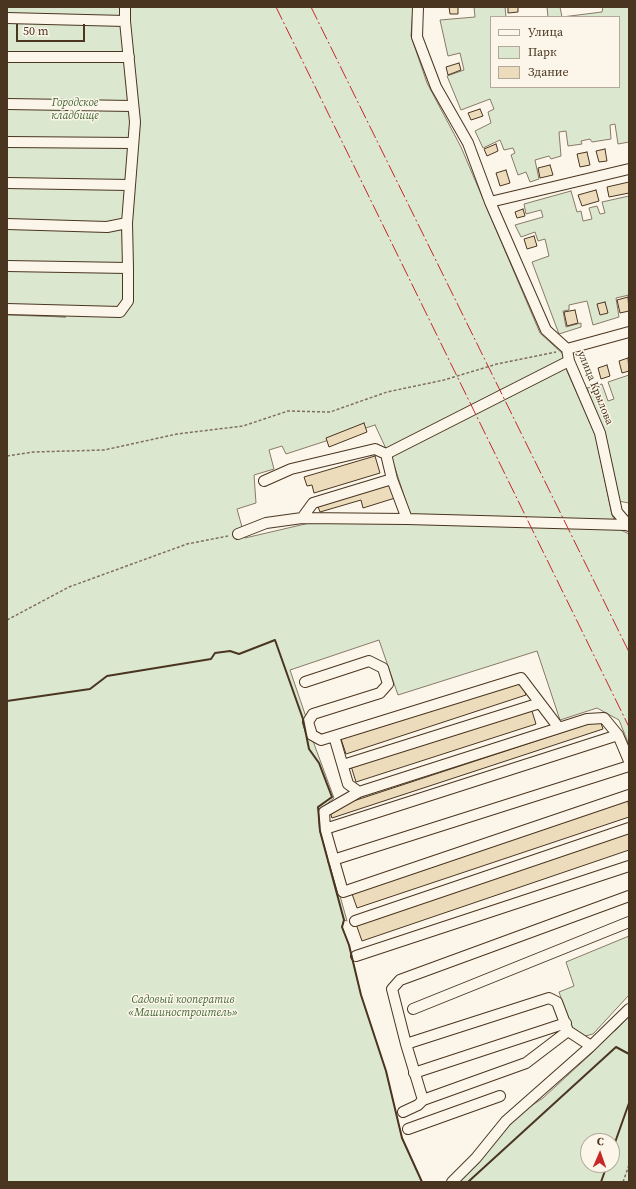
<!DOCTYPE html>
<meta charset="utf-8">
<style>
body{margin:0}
#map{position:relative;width:636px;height:1189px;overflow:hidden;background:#fbf6e9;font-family:"Source Serif 4",serif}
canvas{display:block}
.frame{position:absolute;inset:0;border:8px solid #4a3520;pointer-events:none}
.legend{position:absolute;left:490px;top:16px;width:130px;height:72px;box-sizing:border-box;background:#fbf6e9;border:1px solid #b4a999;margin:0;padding:5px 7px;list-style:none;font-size:12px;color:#4a3520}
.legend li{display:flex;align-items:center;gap:8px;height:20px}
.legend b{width:20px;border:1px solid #b4a999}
.north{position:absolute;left:580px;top:1133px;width:40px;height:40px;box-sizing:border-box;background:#fbf6e9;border:1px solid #b4a999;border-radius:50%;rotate:2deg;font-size:11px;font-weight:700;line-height:16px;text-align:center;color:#4a3520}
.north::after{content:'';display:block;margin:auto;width:14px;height:18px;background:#c62828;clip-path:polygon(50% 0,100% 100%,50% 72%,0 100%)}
.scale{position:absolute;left:16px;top:24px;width:69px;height:18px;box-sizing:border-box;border:2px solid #4a3520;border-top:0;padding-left:5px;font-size:12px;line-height:14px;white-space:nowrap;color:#4a3520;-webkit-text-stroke:3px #fbf6e9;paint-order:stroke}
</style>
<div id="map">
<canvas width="636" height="1189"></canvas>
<div class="frame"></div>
<ul class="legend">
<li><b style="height:5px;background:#fbf6e9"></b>Улица</li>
<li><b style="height:11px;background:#dce7d0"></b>Парк</li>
<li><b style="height:11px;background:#ecdcbc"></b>Здание</li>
</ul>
<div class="north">С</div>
<div class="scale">50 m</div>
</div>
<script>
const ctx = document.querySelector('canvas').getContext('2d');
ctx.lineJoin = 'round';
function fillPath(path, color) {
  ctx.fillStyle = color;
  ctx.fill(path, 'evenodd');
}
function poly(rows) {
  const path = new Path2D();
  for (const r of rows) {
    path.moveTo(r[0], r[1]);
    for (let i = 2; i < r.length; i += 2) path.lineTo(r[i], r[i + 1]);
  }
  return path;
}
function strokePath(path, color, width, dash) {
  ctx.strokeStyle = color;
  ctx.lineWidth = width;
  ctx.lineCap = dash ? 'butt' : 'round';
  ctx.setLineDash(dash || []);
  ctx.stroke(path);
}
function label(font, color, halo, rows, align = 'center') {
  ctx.font = font + ' "Source Serif 4",serif';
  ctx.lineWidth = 3;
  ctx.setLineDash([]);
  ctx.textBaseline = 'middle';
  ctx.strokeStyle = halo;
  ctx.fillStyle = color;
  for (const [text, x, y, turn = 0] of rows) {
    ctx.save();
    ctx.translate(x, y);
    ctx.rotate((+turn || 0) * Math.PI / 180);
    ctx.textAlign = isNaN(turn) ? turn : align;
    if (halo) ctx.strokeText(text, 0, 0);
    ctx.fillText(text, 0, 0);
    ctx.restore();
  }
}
const green = poly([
 [7,7,413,7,411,36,427,83,461,147,540,333,564,355,567,371,596,437,612,515,619,529,629,534,629,745,619,720,597,708,560,720,537,651,398,695,379,640,290,670,306,717,306,722,334,798,321,809,322,831,347,921,344,920,342,927,349,945,361,995,386,1071,402,1138,422,1182,7,1182,7,315,66,317,7,314,7,7],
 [375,425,395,468,413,523,318,521,245,538,237,509,256,503,254,475,274,469,269,450,282,446,286,454,375,425],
 [474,7,505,7,506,17,491,17,491,87,619,87,619,17,548,17,547,7,560,7,562,17,602,12,603,7,629,7,629,142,618,144,615,124,610,125,611,139,592,142,590,139,581,141,582,144,568,146,566,131,559,132,561,156,551,159,549,156,535,160,539,179,530,182,526,172,518,175,511,155,515,153,513,148,504,150,500,140,483,148,475,131,491,123,488,112,494,109,490,99,461,110,447,76,464,70,460,53,448,56,440,20,475,17,474,7],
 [571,191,577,212,581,211,583,221,592,219,589,208,597,206,600,214,605,213,602,202,629,196,629,295,616,298,619,317,593,325,587,301,569,305,569,310,563,311,566,327,581,323,581,327,559,334,532,262,549,256,545,239,538,241,535,232,521,237,515,225,543,217,541,210,526,214,524,204,571,191],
 [629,375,629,503,618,501,600,421,587,388,602,384,608,401,614,399,608,382,629,375],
 [629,936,629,995,593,1034,585,1036,571,1027,559,992,574,986,566,962,629,936],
 [629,1016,629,1182,459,1182,486,1153,519,1114,543,1098,592,1053,604,1038,616,1030,629,1016],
 [588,1141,612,1141,612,1165,588,1165,588,1141]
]);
const building = poly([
 [449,7,458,7,458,14,450,14,449,7],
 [508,7,518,7,518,12,508,13,508,7],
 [459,63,461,70,448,75,446,67,459,63],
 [480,109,483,116,471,120,468,113,480,109],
 [496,144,498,151,487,156,484,149,496,144],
 [605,149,607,161,599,162,596,151,605,149],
 [587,152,590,165,580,167,577,154,587,152],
 [550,165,553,175,540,178,538,168,550,165],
 [506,170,510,183,500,186,496,173,506,170],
 [629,182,629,193,609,197,607,187,629,182],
 [596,190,599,201,582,206,578,195,596,190],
 [523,209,525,216,517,218,515,212,523,209],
 [534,236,537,246,527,249,524,239,534,236],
 [628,297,629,311,620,313,617,300,628,297],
 [605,302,608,313,600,315,597,304,605,302],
 [575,310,578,323,567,326,564,312,575,310],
 [628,358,629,371,622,373,619,361,628,358],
 [607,365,610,376,601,379,598,368,607,365],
 [364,423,367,432,329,447,326,438,364,423],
 [375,456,380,473,314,493,312,485,307,486,304,477,375,456],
 [391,482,395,498,363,508,361,500,320,512,317,504,391,482],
 [521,679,526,695,346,754,341,739,521,679],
 [531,708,536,724,356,782,351,766,531,708],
 [600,720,603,729,332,818,329,809,600,720],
 [628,798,629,817,357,908,351,891,628,798],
 [629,831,629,850,362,941,356,924,629,831]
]);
const path = poly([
 [7,456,33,452,104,450,177,434,243,426,288,411,330,412,387,392,444,380,497,364,556,352],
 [7,620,69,587,187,544,228,536],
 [623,1182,629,1165]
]);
const minor = poly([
 [418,7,417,37,436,87,468,143,490,202],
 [7,18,125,21],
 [7,57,129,57],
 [7,104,132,106],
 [7,142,133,143],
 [629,169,490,202,546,330,567,349,569,361,600,433,617,512,629,526],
 [7,183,129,185],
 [7,224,107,227,127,223],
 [7,266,128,268],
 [7,309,120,312,128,301,128,268,127,223,135,122,125,21,125,7],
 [567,349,629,332],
 [386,454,569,361],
 [264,481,291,469,375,449,386,454,392,479,407,519],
 [302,518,313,503,392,479],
 [238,534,266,523,302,518,407,519,627,525],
 [305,682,369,661,383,668,388,684,380,693,313,714,308,722,312,735,321,740,334,736,348,784,359,792,587,719,604,718,618,735,629,761],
 [334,736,521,678,540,703],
 [343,765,540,703,559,728],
 [359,792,324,812,325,829,343,892,629,795],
 [325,829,618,735],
 [333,860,629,766],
 [355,921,629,828],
 [356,956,629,866],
 [413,1009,629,922],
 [406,1044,549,998,557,1002,568,1031,591,1046],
 [414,1073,566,1023],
 [423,1100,526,1063,568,1031],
 [403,1112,418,1105,423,1100,406,1044,392,989,400,980,629,896],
 [408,1129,500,1096],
 [452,1182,476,1158,506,1121,591,1046,629,1009]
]);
const wall = poly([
 [7,701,90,689,107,676,211,659,215,653,230,651,239,654,275,640,303,719,309,749,319,763,332,797,318,807,320,831,344,920,342,927,349,945,361,995,386,1071,402,1138,422,1182],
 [612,1151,629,1103],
 [468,1182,616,1047,629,1054],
 [601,1182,607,1165]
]);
const power = poly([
 [276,7,629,727],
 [311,7,629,652]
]);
const parkNames = [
 ["Городское",75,103],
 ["кладбище",75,116],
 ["Садовый кооператив",183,1000],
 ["«Машиностроитель»",183,1013]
];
const streetNames = [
 ["улица Крылова",595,388,68]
];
fillPath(green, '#dce7d0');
strokePath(green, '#887966', 1);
fillPath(building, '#ecdcbc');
strokePath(building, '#4a3520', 1);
strokePath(minor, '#4a3520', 12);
strokePath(path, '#7f6f5c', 1.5, [3, 2]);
strokePath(minor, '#fbf6e9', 10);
strokePath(wall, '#4a3520', 2);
strokePath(power, '#c62828', 1, [14, 3, 2, 3]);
label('italic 11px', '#436837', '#fbf6e9', parkNames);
label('11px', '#4a3520', '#fbf6e9', streetNames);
</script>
